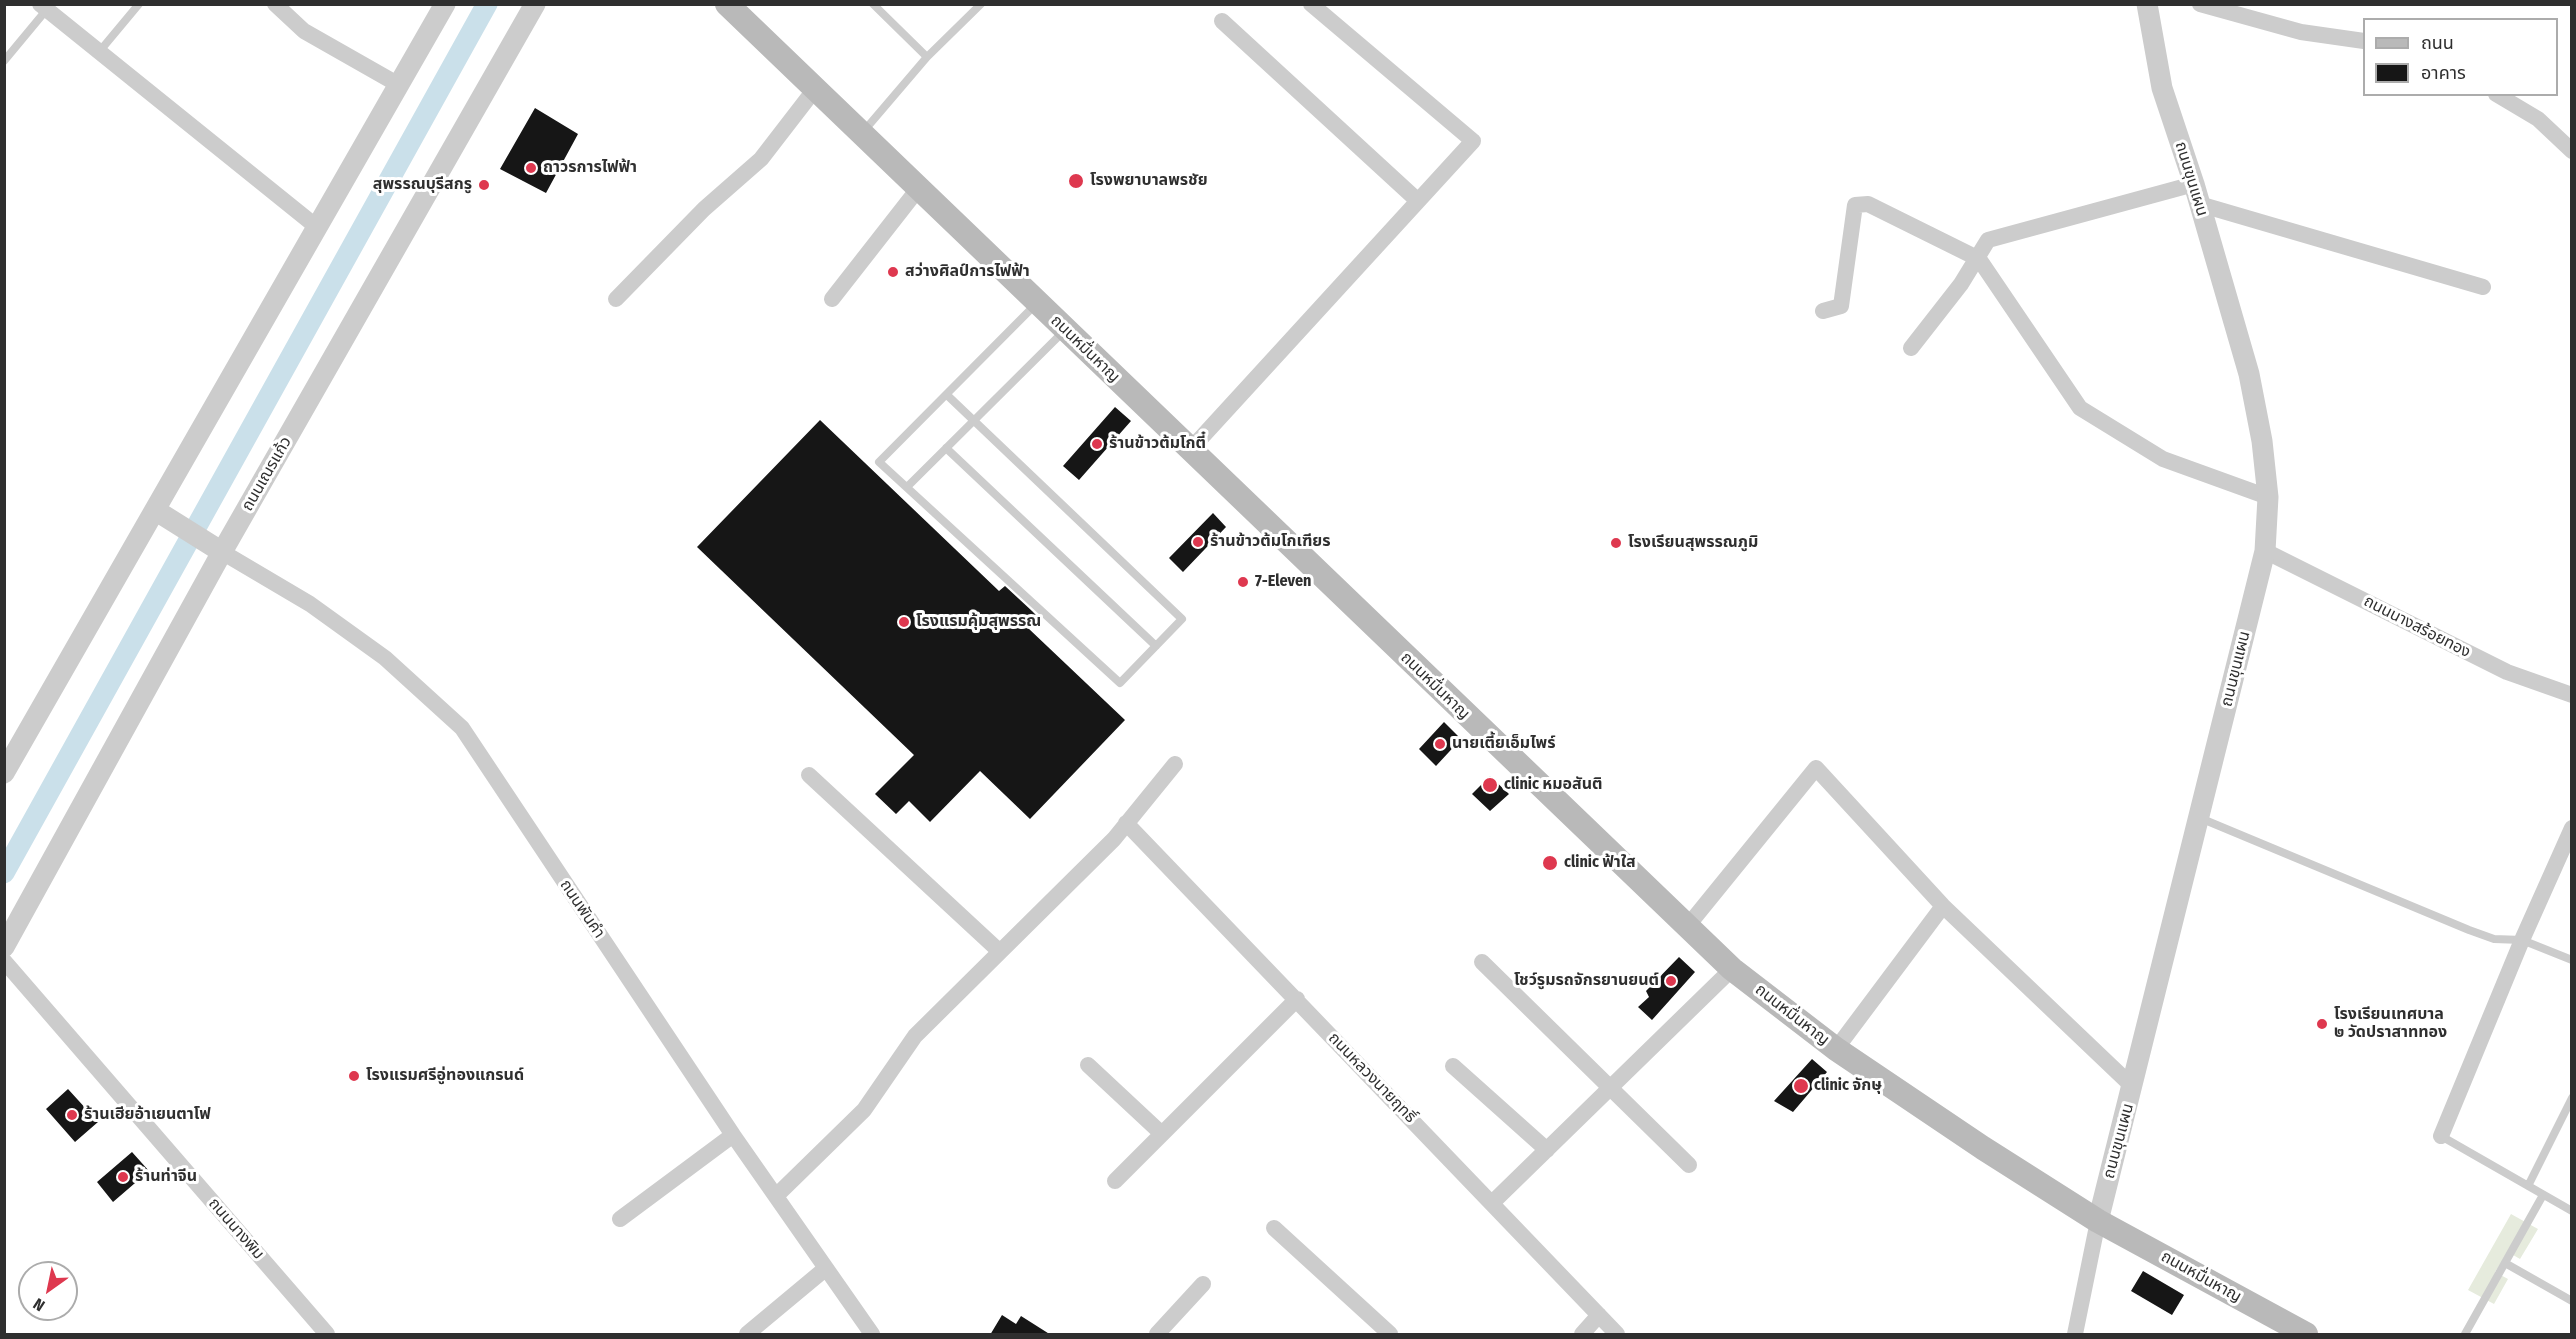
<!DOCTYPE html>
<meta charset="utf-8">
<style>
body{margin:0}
#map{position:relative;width:2576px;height:1339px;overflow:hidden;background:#fff;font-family:"Fira Sans Condensed","Noto Sans Thai",sans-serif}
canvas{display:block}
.frame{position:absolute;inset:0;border:6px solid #2f2f2f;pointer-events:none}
.legend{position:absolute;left:2363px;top:18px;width:195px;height:78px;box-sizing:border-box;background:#fff;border:2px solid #acacac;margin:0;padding:8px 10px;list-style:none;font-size:18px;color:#2f2f2f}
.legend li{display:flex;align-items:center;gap:12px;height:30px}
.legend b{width:30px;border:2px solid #acacac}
.north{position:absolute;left:18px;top:1261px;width:60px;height:60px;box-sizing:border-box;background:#fff;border:2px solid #acacac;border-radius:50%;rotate:213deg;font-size:16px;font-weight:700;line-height:24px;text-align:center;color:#2f2f2f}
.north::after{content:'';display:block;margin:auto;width:21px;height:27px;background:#de384f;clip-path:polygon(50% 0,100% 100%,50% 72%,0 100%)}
</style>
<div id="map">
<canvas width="2576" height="1339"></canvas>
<div class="frame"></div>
<ul class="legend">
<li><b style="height:8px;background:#b9b9b9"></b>ถนน</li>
<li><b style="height:16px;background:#161616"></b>อาคาร</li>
</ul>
<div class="north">N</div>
</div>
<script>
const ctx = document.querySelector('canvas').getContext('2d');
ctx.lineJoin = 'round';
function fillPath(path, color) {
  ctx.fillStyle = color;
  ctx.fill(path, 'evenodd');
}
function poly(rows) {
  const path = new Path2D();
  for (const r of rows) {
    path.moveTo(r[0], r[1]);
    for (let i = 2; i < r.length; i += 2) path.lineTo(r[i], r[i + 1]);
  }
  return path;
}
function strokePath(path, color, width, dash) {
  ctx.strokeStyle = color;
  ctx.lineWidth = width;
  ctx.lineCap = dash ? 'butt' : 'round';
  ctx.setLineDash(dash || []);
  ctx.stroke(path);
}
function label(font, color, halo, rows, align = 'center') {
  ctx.font = font + ' "Fira Sans Condensed","Noto Sans Thai",sans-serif';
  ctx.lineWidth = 6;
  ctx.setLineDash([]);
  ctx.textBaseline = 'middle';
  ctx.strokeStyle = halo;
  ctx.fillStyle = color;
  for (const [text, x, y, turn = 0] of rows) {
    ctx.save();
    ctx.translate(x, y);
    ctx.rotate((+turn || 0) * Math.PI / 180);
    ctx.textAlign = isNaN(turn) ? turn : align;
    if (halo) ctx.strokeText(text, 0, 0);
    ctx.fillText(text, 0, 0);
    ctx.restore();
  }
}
const green = poly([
 [2511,1214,2538,1229,2520,1259,2508,1252,2495,1272,2508,1279,2494,1304,2468,1290]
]);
const canal = poly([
 [4,873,487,4]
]);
const building = poly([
 [535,108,578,134,546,193,500,169],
 [1115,407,1131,421,1079,480,1063,466],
 [820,420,999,591,1005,586,1032,611,1037,616,1028,628,1125,720,1030,819,980,771,930,822,909,801,896,814,875,794,914,755,697,547],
 [1213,513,1226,527,1183,572,1169,558],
 [1444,722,1461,739,1436,766,1419,749],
 [1490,776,1509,794,1490,811,1472,794],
 [1679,957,1695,972,1652,1020,1638,1007,1649,997,1646,991],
 [1812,1059,1827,1072,1793,1112,1774,1101],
 [68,1089,98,1122,75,1142,46,1109],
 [132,1152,149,1171,113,1202,97,1182],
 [2143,1271,2184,1295,2172,1315,2131,1291],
 [1002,1315,1016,1324,1021,1316,1051,1335,990,1335]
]);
const service = poly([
 [873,4,927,57],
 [99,52,139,4],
 [4,61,48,8],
 [863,132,927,57,981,4],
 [947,395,1182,619,1120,683,879,462,1037,303],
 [946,448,1156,646],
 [907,487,1065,330],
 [2200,818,2469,930,2494,939,2522,940,2572,960],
 [2441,1136,2572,1211],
 [2528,1186,2572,1098],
 [2505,1263,2572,1301],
 [2465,1334,2543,1195]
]);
const minor = poly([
 [40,4,318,228],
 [275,4,304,31,399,85],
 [2200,4,2301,32,2364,41],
 [1222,21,1418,201],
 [2496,94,2538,119,2572,151],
 [2199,204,2483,287],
 [616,299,704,209,761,159,815,89],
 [832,299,918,189],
 [1823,311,1841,306,1855,205,1868,204,1979,259,2080,408,2163,459,2268,497],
 [1911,348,1961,284,1988,240,2194,184],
 [1190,450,1473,141,1311,4],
 [2265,551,2507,672,2572,695],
 [222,552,310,604,385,658,462,728,733,1135,872,1334],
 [809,775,998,950],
 [1126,823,1617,1334],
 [1686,928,1816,768,1943,906,2133,1087],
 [4,961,327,1334],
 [1482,962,1689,1165],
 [1836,1049,1943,906],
 [1088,1065,1162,1134],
 [1453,1066,1547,1150],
 [2441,1136,2522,940,2572,828],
 [1115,1181,1297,999],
 [776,1196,864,1110,915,1036,1114,839,1175,764],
 [1492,1203,1732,969],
 [620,1219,733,1135],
 [1274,1228,1390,1334],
 [747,1334,825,1269],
 [1157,1334,1203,1284],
 [1582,1334,1599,1315],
 [2075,1334,2098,1221]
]);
const tertiary = poly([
 [155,510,222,552],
 [4,773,445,4],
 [4,947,222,552,535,4],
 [2098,1221,2265,551,2268,497,2262,441,2249,374,2194,184,2162,88,2147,4]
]);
const secondary = poly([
 [727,4,1732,969,1836,1049,1983,1148,2098,1221,2306,1334]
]);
const markers = [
 [531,168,6,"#de384f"],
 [1076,181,8,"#de384f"],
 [484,185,6,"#de384f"],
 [893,272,6,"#de384f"],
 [1097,444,6,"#de384f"],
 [1198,542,6,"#de384f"],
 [1616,543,6,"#de384f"],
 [1243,582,6,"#de384f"],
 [904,622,6,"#de384f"],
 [1440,744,6,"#de384f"],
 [1490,785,8,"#de384f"],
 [1550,863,8,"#de384f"],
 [1671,981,6,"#de384f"],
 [2322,1024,6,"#de384f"],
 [354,1076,6,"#de384f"],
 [1801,1086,8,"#de384f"],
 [72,1115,6,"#de384f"],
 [123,1177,6,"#de384f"]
];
const poiNames = [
 ["ถาวรการไฟฟ้า",543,168],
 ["โรงพยาบาลพรชัย",1090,181],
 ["สุพรรณบุรีสกรู",472,185,"right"],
 ["สว่างศิลป์การไฟฟ้า",905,272],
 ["ร้านข้าวต้มโกตี๋",1109,444],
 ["ร้านข้าวต้มโกเฑียร",1210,542],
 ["โรงเรียนสุพรรณภูมิ",1628,543],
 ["7-Eleven",1255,582],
 ["โรงแรมคุ้มสุพรรณ",916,622],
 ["นายเตี้ยเอ็มไพร์",1452,744],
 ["clinic หมอสันติ",1504,785],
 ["clinic ฟ้าใส",1564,863],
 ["โชว์รูมรถจักรยานยนต์",1659,981,"right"],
 ["โรงเรียนเทศบาล",2334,1015],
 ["๒ วัดปราสาททอง",2334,1033],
 ["โรงแรมศรีอู่ทองแกรนด์",366,1076],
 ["clinic จักษุ",1814,1086],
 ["ร้านเฮียอ้าเยนตาโฟ",84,1115],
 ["ร้านท่าจีน",135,1177]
];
const streetNames = [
 ["ถนนขุนแผน",2191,179,73],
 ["ถนนหมื่นหาญ",1085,349,44],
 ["ถนนเณรแก้ว",267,474,-60],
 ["ถนนนางสร้อยทอง",2417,627,27],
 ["ถนนขุนแผน",2236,669,-76],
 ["ถนนหมื่นหาญ",1435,686,44],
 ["ถนนพันคำ",582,909,56],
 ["ถนนหมื่นหาญ",1792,1015,38],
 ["ถนนหลวงนายฤทธิ์",1372,1078,46],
 ["ถนนขุนแผน",2119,1141,-75],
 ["ถนนนางพิม",236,1229,49],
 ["ถนนหมื่นหาญ",2201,1277,29]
];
fillPath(green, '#e6ebdd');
strokePath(canal, '#cae0ea', 21);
fillPath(building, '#161616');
strokePath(service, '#ccc', 8);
strokePath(minor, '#ccc', 16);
strokePath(tertiary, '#ccc', 21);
strokePath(secondary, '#b9b9b9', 24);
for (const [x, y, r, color] of markers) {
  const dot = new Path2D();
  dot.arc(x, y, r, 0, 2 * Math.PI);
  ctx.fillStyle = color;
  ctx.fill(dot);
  strokePath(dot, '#fff', 2);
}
label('bold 16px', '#2f2f2f', '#fff', poiNames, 'left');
label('16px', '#2f2f2f', '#fff', streetNames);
</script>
